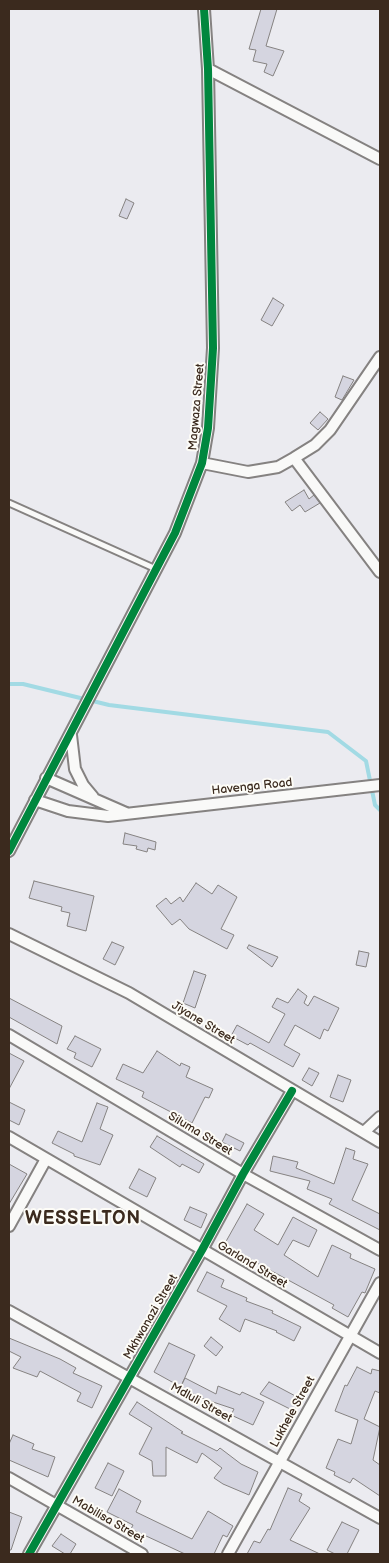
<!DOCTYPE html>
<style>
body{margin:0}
#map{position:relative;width:389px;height:1563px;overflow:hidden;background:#ebebf0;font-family:"Balsamiq Sans",sans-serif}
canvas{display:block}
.frame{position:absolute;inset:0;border:10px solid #3b2a1e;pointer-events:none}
</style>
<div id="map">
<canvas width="389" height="1563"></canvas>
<div class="frame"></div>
</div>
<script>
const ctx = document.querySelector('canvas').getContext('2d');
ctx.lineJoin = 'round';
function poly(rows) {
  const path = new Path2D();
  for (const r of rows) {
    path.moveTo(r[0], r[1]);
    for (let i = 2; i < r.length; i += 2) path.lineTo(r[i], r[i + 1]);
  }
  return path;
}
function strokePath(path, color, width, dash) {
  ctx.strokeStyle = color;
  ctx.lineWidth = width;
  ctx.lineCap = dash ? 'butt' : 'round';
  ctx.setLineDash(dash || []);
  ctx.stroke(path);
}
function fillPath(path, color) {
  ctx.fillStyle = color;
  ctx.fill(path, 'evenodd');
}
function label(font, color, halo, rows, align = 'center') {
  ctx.font = font + ' "Balsamiq Sans",sans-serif';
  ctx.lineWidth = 4;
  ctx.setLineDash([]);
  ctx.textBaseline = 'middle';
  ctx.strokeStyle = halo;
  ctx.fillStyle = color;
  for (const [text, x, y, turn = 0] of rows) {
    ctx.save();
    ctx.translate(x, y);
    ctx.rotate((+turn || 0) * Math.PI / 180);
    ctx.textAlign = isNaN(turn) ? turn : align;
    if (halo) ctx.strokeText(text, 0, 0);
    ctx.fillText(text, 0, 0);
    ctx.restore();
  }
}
const stream = poly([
 [9,684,23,684,109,705,328,732,366,761,375,805,380,810]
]);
const building = poly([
 [261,9,277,9,266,46,284,51,273,76,264,72,267,64,253,61,256,50,249,49,261,9],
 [126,199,134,203,127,219,119,216,126,199],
 [273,298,284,305,272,326,261,320,273,298],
 [343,376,354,380,342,400,335,397,343,376],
 [320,412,328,419,318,430,310,423,320,412],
 [304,490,309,499,314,495,320,503,305,512,300,505,292,511,285,502,304,490],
 [125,833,156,842,155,850,148,848,147,852,136,849,137,846,123,844,125,833],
 [34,881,94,896,86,931,67,926,70,913,61,911,62,907,29,898,34,881],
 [196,883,212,894,218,885,237,897,221,929,234,935,227,949,189,929,180,919,172,925,156,906,166,898,171,904,180,897,183,902,196,883],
 [112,942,124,947,115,965,103,959,112,942],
 [249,945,278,957,272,967,247,948,249,945],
 [359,951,369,953,366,967,356,965,359,951],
 [194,971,206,975,195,1008,183,1003,194,971],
 [298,989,307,996,304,1003,308,1006,314,996,339,1008,328,1031,324,1029,320,1039,295,1025,284,1045,300,1054,293,1067,250,1043,248,1045,231,1036,237,1025,269,1043,285,1014,272,1007,277,998,288,1003,298,989],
 [9,998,62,1026,57,1044,9,1017,9,998],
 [75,1036,101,1049,92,1067,74,1058,76,1053,67,1049,75,1036],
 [157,1051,180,1066,181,1063,190,1067,186,1077,213,1089,209,1098,205,1097,192,1123,142,1097,144,1092,116,1079,123,1064,143,1073,157,1051],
 [9,1053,24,1061,9,1089,9,1053],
 [309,1068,319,1073,312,1086,302,1080,309,1068],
 [338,1075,351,1080,343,1102,330,1097,338,1075],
 [9,1102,25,1110,19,1125,9,1120,9,1102],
 [97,1103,108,1107,100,1129,113,1135,100,1165,74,1156,74,1154,52,1143,58,1131,82,1142,97,1103],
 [226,1134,244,1143,240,1151,222,1142,226,1134],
 [157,1136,204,1164,199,1173,182,1164,180,1167,150,1147,157,1136],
 [346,1148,355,1151,353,1159,368,1164,352,1200,380,1214,380,1230,329,1204,332,1199,307,1189,310,1181,270,1171,273,1156,298,1162,296,1168,334,1184,346,1148],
 [9,1164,27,1174,9,1204,9,1164],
 [139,1169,156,1178,147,1197,129,1188,139,1169],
 [247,1204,264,1214,254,1230,278,1245,293,1217,317,1230,309,1247,293,1240,284,1255,318,1277,332,1245,351,1254,350,1258,375,1269,365,1293,362,1292,348,1317,332,1308,334,1305,224,1245,247,1204],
 [190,1207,207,1214,201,1228,184,1220,190,1207],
 [207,1272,224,1280,221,1287,247,1298,246,1301,273,1311,272,1313,301,1327,294,1341,276,1332,277,1331,245,1319,240,1332,219,1319,227,1306,197,1291,207,1272],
 [211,1337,223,1347,216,1356,204,1346,211,1337],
 [9,1338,60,1359,76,1368,73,1373,102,1386,92,1408,77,1401,81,1393,40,1371,37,1377,13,1368,21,1357,9,1351,9,1338],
 [169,1343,195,1355,182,1384,185,1378,216,1394,218,1386,240,1395,242,1392,264,1402,253,1425,231,1415,234,1409,201,1398,154,1372,169,1343],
 [357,1367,371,1374,372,1369,380,1371,380,1393,375,1391,364,1419,380,1427,373,1460,380,1465,380,1496,353,1478,350,1483,334,1475,335,1472,326,1468,338,1439,351,1444,358,1420,335,1411,345,1385,347,1386,357,1367],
 [269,1382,301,1399,294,1411,260,1394,269,1382],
 [137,1402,183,1432,181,1433,217,1451,220,1448,241,1464,258,1472,249,1495,223,1484,214,1478,222,1468,202,1453,197,1463,166,1447,166,1476,153,1476,152,1461,139,1454,152,1428,129,1414,137,1402],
 [13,1435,34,1444,32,1449,55,1457,48,1477,9,1460,9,1444,13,1435],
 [108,1463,124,1471,112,1496,95,1488,108,1463],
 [288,1488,302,1494,299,1501,310,1508,290,1540,320,1554,247,1554,254,1541,260,1543,268,1529,270,1530,288,1488],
 [119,1489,141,1501,136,1512,192,1539,208,1511,233,1526,227,1537,223,1535,214,1554,185,1554,131,1529,133,1525,107,1512,119,1489],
 [9,1512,22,1517,11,1550,9,1550,9,1512],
 [342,1522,359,1530,347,1554,335,1554,327,1550,342,1522],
 [61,1534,76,1544,70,1554,65,1554,52,1546,61,1534]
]);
const service = poly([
 [9,503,156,569]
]);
const minor = poly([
 [208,69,380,159],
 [294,458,380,572],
 [202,463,248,472,278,467,294,458,315,445,330,430,380,357],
 [71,735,75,769,83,785,93,797],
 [46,778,126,813],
 [35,800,68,811,108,816,380,785],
 [9,851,175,533,202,463,208,428,213,348,208,69,204,9],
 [9,934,129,993,380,1142],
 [9,1035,243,1174,380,1250],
 [364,1132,380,1117],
 [9,1137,380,1353],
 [9,1226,46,1159],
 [9,1311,380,1518],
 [9,1478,142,1554],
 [29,1554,202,1250,243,1174,292,1091],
 [228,1554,380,1283]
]);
const cycleway = poly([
 [9,851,175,533,202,463,208,428,213,348,208,69,204,9],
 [29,1554,202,1250,243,1174,292,1091]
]);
const streetNames = [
 ["Magwaza Street",197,407,-85],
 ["Havenga Road",252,787,-6],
 ["Jiyane Street",203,1023,31],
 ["Siluma Street",200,1134,31],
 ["Garland Street",252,1265,31],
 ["Mkhwanazi Street",151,1317,-60],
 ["Mdluli Street",201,1403,29],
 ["Lukhele Street",293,1412,-61],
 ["Mabilisa Street",108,1520,30]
];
const districtNames = [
 ["WESSELTON",83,1219]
];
strokePath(stream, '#a2dae4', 4);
fillPath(building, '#d5d5e0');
strokePath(building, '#858281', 1);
strokePath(service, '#858281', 9);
strokePath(minor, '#858281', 14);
strokePath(service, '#f9f9f8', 5);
strokePath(minor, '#f9f9f8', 10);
strokePath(cycleway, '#00873e', 8);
label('12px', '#3b2a1e', '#fdfcf7', streetNames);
ctx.letterSpacing = '1px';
label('bold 18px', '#3b2a1e', '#fdfcf7', districtNames);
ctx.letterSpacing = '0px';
</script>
